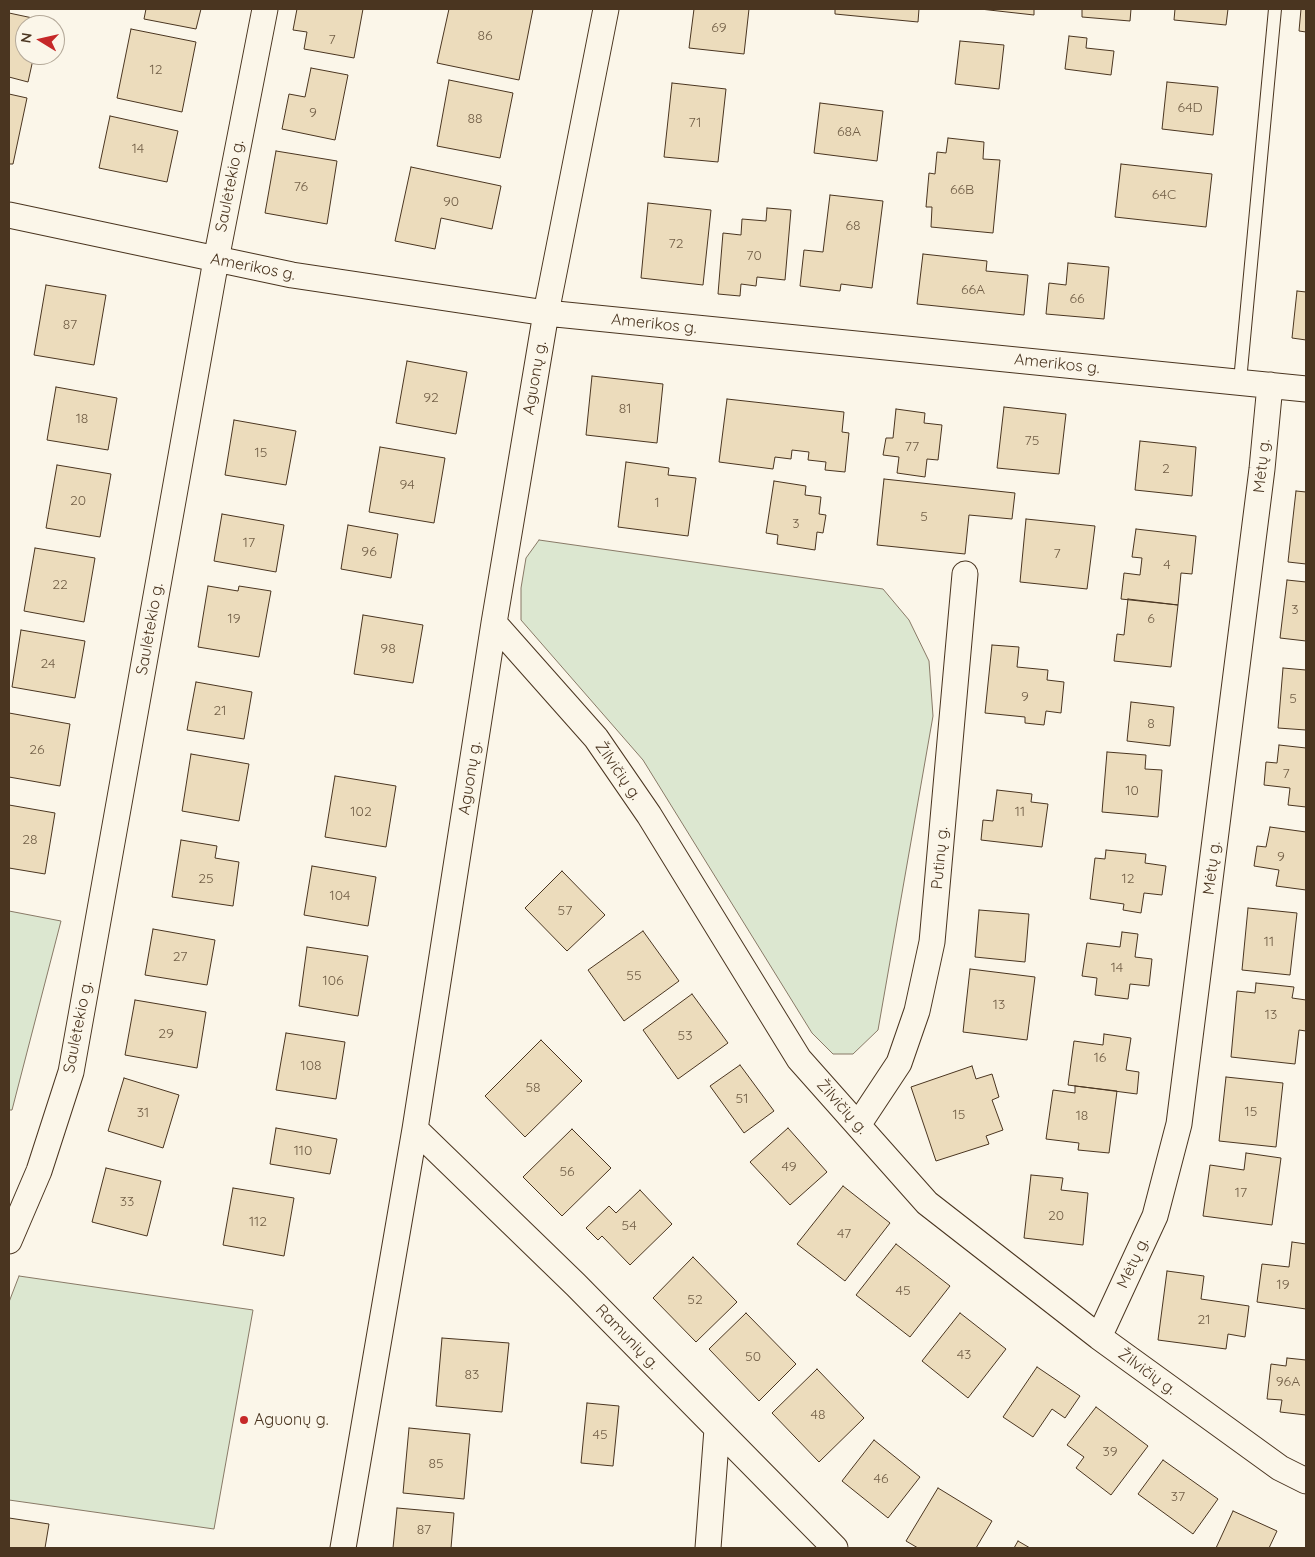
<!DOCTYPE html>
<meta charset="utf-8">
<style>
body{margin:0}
#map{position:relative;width:1315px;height:1557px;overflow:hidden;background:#fbf6e9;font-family:Quicksand,sans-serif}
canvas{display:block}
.frame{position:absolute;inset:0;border:10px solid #4a3520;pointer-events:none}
.north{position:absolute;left:15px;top:15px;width:50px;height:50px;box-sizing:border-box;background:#fbf6e9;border:1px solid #b4a999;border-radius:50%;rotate:279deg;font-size:14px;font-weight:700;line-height:20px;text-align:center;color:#4a3520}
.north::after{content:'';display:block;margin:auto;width:18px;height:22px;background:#c62828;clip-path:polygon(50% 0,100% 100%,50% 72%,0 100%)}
</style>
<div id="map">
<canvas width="1315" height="1557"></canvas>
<div class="frame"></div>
<div class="north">N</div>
</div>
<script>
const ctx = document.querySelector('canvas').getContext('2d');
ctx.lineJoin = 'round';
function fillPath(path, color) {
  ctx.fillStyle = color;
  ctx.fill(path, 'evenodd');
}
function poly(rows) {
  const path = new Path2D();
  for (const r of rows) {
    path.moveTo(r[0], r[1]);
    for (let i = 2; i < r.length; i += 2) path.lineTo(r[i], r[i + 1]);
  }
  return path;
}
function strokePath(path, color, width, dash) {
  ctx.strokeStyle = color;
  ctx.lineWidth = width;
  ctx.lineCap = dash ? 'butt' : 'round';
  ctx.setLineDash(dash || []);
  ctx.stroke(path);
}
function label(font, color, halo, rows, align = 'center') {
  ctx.font = font + ' Quicksand,sans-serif';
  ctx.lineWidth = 4;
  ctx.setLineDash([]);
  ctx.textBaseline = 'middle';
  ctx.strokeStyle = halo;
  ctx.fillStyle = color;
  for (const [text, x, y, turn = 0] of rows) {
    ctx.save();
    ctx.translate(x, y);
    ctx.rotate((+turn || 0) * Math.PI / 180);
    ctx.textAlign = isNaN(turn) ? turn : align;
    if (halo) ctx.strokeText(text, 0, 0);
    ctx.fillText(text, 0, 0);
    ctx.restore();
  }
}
const green = poly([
 [539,540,883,589,909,620,929,661,933,716,878,1030,853,1054,833,1054,812,1033,643,760,521,620,521,588,526,558,539,540],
 [9,911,61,921,12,1110,9,1110,9,911],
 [19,1276,253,1310,214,1529,9,1500,9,1302,19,1276]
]);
const building = poly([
 [146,9,201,9,196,29,144,19,146,9],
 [297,9,363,9,354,58,304,49,307,32,293,30,297,9],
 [449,9,533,9,519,80,437,63,449,9],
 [694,9,749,9,744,54,689,48,694,9],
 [835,9,919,9,918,22,835,14,835,9],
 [980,9,1034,9,1034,15,980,9],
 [1082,9,1131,9,1130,21,1082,17,1082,9],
 [1175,9,1228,9,1226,25,1174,20,1175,9],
 [1301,9,1306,9,1306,32,1299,31,1301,9],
 [9,13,42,20,40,25,25,25,25,55,34,55,28,82,9,77,9,13],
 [131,29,196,42,182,112,117,98,131,29],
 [1069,36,1087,38,1086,48,1114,51,1111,75,1065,69,1069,36],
 [960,41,1004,45,999,89,955,84,960,41],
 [311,68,348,75,335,140,282,129,289,94,305,97,311,68],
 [449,80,513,93,500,158,437,146,449,80],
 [1167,82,1218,87,1213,135,1162,129,1167,82],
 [672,83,726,89,718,162,664,157,672,83],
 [9,94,27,98,13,164,9,164,9,94],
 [820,103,883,111,877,161,814,153,820,103],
 [110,116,178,131,167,182,99,168,110,116],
 [948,138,984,142,983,159,1000,160,993,233,931,227,932,207,926,207,929,173,935,174,937,152,946,153,948,138],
 [276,151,337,161,327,224,265,213,276,151],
 [1121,164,1212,174,1206,227,1115,217,1121,164],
 [411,167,501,186,492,229,441,218,435,249,395,241,411,167],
 [830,195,883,201,872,288,841,284,840,291,800,286,804,250,823,252,830,195],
 [648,203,711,210,703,285,641,278,648,203],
 [767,208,791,210,785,280,757,277,756,286,741,284,740,296,718,294,723,233,741,235,742,219,766,221,767,208],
 [923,254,987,261,986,271,1028,275,1024,315,917,304,923,254],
 [1068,263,1109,267,1104,319,1046,314,1049,283,1066,285,1068,263],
 [46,285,106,295,94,365,34,355,46,285],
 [1297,291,1306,292,1306,340,1292,338,1297,291],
 [407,361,467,372,456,434,396,423,407,361],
 [592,376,663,384,657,443,586,435,592,376],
 [56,387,117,398,108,450,47,440,56,387],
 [727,399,844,412,842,432,849,433,845,472,825,470,826,462,808,460,809,452,792,450,791,459,775,457,773,469,719,462,727,399],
 [1004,407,1066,414,1059,474,997,468,1004,407],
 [896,409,925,413,924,423,942,425,938,460,927,459,925,477,897,473,899,457,883,455,886,438,893,438,896,409],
 [234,420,296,431,286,485,225,475,234,420],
 [1140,441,1196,447,1192,496,1135,490,1140,441],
 [380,447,445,458,434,523,369,512,380,447],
 [626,462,669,468,668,475,696,478,688,536,618,527,626,462],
 [57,465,111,474,100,537,46,528,57,465],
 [884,479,1015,493,1012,519,969,515,965,554,877,545,884,479],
 [774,481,806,486,805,495,821,497,819,514,826,515,823,533,817,532,815,550,777,544,778,535,766,533,774,481],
 [1296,491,1306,492,1306,564,1288,562,1296,491],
 [222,514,284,525,276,572,214,561,222,514],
 [1026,519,1095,526,1087,589,1020,582,1026,519],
 [348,525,398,534,391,578,341,569,348,525],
 [1136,529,1196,536,1192,574,1181,573,1178,605,1121,599,1124,573,1140,575,1142,558,1132,557,1136,529],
 [35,548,95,558,84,622,24,611,35,548],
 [1287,580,1306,582,1306,641,1280,638,1287,580],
 [208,586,238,591,239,586,271,591,259,657,198,647,208,586],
 [1128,599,1178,605,1171,667,1114,661,1117,634,1124,635,1128,599],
 [363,615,423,625,413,683,354,674,363,615],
 [21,630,85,641,75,698,12,687,21,630],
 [992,645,1019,647,1017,667,1048,670,1047,680,1064,682,1061,713,1046,711,1044,725,1025,723,1025,717,985,713,992,645],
 [1283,668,1306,670,1306,730,1278,728,1283,668],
 [196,682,252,692,244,739,187,730,196,682],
 [1131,702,1174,707,1170,746,1127,741,1131,702],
 [9,713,70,724,60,786,9,777,9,713],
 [1279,745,1306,748,1306,807,1288,805,1290,788,1264,785,1266,762,1277,763,1279,745],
 [1107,752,1146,755,1145,769,1162,770,1158,817,1102,812,1107,752],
 [191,754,249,764,239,821,182,811,191,754],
 [335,776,396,786,386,847,325,837,335,776],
 [997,790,1032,794,1031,802,1048,804,1042,847,981,840,983,820,993,821,997,790],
 [9,805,55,813,45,874,9,868,9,805],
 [1270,827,1306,832,1306,890,1276,886,1279,870,1254,866,1257,846,1266,847,1270,827],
 [181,840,217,846,215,858,239,862,233,906,172,897,181,840],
 [1106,850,1146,854,1145,863,1166,866,1162,895,1144,893,1141,913,1123,910,1124,904,1090,899,1095,858,1105,859,1106,850],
 [312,866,376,877,368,926,304,915,312,866],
 [562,871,605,915,567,951,525,908,562,871],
 [1248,908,1297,913,1290,975,1242,970,1248,908],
 [979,910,1029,914,1025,962,975,957,979,910],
 [153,929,215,940,207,985,145,975,153,929],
 [643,931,679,981,624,1021,588,970,643,931],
 [1122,932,1138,934,1135,957,1152,959,1149,986,1130,984,1128,999,1095,995,1097,978,1082,976,1087,943,1120,947,1122,932],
 [307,947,368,956,358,1016,299,1006,307,947],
 [970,969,1035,977,1027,1040,963,1032,970,969],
 [1256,983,1294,987,1292,998,1306,1000,1306,1031,1299,1030,1295,1064,1231,1057,1237,991,1255,993,1256,983],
 [692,994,728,1043,678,1079,643,1030,692,994],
 [135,1000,206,1012,197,1068,125,1055,135,1000],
 [286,1033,345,1042,336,1099,276,1090,286,1033],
 [1104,1034,1131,1038,1126,1070,1139,1072,1137,1094,1068,1085,1074,1041,1103,1045,1104,1034],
 [541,1040,582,1081,525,1137,485,1096,541,1040],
 [740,1065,774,1111,744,1133,710,1086,740,1065],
 [972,1066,976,1079,992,1074,999,1097,992,1100,1003,1130,986,1136,989,1144,936,1161,911,1087,972,1066],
 [1226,1077,1283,1083,1276,1147,1219,1141,1226,1077],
 [124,1078,179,1095,163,1148,108,1131,124,1078],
 [1075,1086,1117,1091,1109,1153,1078,1150,1079,1143,1046,1139,1053,1090,1075,1093,1075,1086],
 [276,1128,337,1139,330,1174,270,1164,276,1128],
 [788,1128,827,1172,790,1205,750,1162,788,1128],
 [572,1129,611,1168,562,1216,523,1177,572,1129],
 [1246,1153,1281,1158,1272,1225,1203,1216,1210,1165,1244,1170,1246,1153],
 [106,1168,161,1181,147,1236,92,1222,106,1168],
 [1031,1175,1063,1178,1061,1190,1088,1193,1083,1245,1024,1238,1031,1175],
 [843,1186,890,1223,845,1281,797,1244,843,1186],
 [233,1188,294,1198,284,1256,223,1245,233,1188],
 [640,1190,672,1224,630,1265,602,1236,598,1240,586,1228,609,1206,616,1213,640,1190],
 [1292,1242,1306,1244,1306,1309,1257,1302,1262,1264,1289,1267,1292,1242],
 [896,1244,950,1286,910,1337,856,1295,896,1244],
 [693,1257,737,1302,696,1342,653,1298,693,1257],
 [1167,1271,1204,1276,1201,1299,1249,1306,1245,1337,1228,1334,1226,1349,1158,1340,1167,1271],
 [746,1313,796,1364,759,1401,709,1349,746,1313],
 [960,1313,1006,1349,968,1398,922,1361,960,1313],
 [442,1338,509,1343,502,1412,436,1406,442,1338],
 [1287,1358,1306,1360,1306,1415,1280,1412,1282,1400,1267,1399,1271,1364,1286,1366,1287,1358],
 [1037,1367,1080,1396,1065,1418,1052,1409,1033,1437,1003,1417,1037,1367],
 [817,1369,864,1418,819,1462,772,1413,817,1369],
 [587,1403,619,1406,613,1466,581,1463,587,1403],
 [1096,1407,1148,1446,1111,1495,1076,1468,1084,1457,1067,1445,1096,1407],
 [409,1428,470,1434,464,1499,403,1493,409,1428],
 [874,1440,920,1477,888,1518,842,1481,874,1440],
 [1163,1460,1218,1499,1193,1534,1138,1494,1163,1460],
 [938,1488,992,1521,976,1548,918,1548,906,1541,938,1488],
 [397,1508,454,1513,451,1548,393,1548,397,1508],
 [1233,1511,1277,1531,1269,1548,1216,1548,1233,1511],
 [9,1518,49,1524,45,1548,9,1548,9,1518],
 [1018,1541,1030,1548,1014,1548,1018,1541]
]);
const lane = poly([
 [1240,381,1275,9]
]);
const street = poly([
 [9,215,292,275,546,313,1306,389],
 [494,623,596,738,649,815,799,1059,927,1203,1099,1337,1280,1468,1306,1481],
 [858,1125,899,1063,917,1011,932,942,965,574],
 [415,1129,576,1285,835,1548],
 [9,1241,39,1171,71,1072,216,260,265,9],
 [1099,1337,1155,1216,1179,1124,1262,469,1270,385],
 [343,1548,415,1129,494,623,546,313,606,9],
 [708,1548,717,1429]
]);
const markers = [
 [244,1420,5,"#c62828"]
];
const numberNames = [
 ["69",719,28],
 ["86",485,36],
 ["7",332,40],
 ["12",156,70],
 ["64D",1190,108],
 ["9",313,113],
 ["88",475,119],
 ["71",695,123],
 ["68A",849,132],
 ["14",138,149],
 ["76",301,187],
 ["66B",962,190],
 ["64C",1164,195],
 ["90",451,202],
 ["68",853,226],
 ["72",676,244],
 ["70",754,256],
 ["66A",973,290],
 ["66",1077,299],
 ["87",70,325],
 ["92",431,398],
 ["81",625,409],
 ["18",82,419],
 ["75",1032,441],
 ["77",912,447],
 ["15",261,453],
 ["2",1166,469],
 ["94",407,485],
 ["20",78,501],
 ["1",657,503],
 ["5",924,517],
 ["3",796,524],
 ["17",249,543],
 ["96",369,552],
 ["7",1057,554],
 ["4",1167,565],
 ["22",60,585],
 ["3",1295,610],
 ["19",234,619],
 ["6",1151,619],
 ["98",388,649],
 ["24",48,664],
 ["9",1025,697],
 ["5",1293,699],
 ["21",220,711],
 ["8",1151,724],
 ["26",37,750],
 ["7",1286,774],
 ["10",1132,791],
 ["102",361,812],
 ["11",1020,812],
 ["28",30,840],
 ["9",1281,857],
 ["25",206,879],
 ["12",1128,879],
 ["104",340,896],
 ["57",565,911],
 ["11",1269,942],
 ["27",180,957],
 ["14",1117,968],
 ["55",634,976],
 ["106",333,981],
 ["13",999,1005],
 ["13",1271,1015],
 ["29",166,1034],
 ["53",685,1036],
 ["16",1100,1058],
 ["108",311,1066],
 ["58",533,1088],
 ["51",742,1099],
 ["15",1251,1112],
 ["31",143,1113],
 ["15",959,1115],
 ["18",1082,1116],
 ["110",303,1151],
 ["49",789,1167],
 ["56",567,1172],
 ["17",1241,1193],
 ["33",127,1202],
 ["20",1056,1216],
 ["112",258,1222],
 ["54",629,1226],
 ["47",844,1234],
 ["19",1283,1285],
 ["45",903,1291],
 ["52",695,1300],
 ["21",1204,1320],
 ["43",964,1355],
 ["50",753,1357],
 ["83",472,1375],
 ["96A",1288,1382],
 ["48",818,1415],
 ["45",600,1435],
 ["39",1110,1452],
 ["85",436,1464],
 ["46",881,1479],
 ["37",1178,1497],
 ["87",424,1530]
];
const streetNames = [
 ["Saulėtekio g.",230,186,-79],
 ["Amerikos g.",253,267,11],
 ["Amerikos g.",654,324,6],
 ["Amerikos g.",1057,364,6],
 ["Aguonų g.",535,378,-80],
 ["Mėtų g.",1262,466,-84],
 ["Saulėtekio g.",150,629,-80],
 ["Žilvičių g.",618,771,55],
 ["Aguonų g.",470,778,-81],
 ["Putinų g.",940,858,-85],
 ["Mėtų g.",1212,868,-83],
 ["Saulėtekio g.",78,1027,-79],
 ["Žilvičių g.",842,1107,48],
 ["Mėtų g.",1133,1263,-65],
 ["Ramunių g.",627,1337,46],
 ["Žilvičių g.",1147,1372,36]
];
const poiNames = [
 ["Aguonų g.",254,1420]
];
fillPath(green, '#dce7d0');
strokePath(green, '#887966', 1);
fillPath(building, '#ecdcbc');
strokePath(building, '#4a3520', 1);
strokePath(lane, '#4a3520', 14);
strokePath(street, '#4a3520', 27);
strokePath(lane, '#fbf6e9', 12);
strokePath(street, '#fbf6e9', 25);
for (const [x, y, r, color] of markers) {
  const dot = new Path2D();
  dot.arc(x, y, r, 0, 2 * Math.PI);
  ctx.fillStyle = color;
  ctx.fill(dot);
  strokePath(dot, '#fbf6e9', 2);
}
label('14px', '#725f47', null, numberNames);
label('16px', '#4a3520', '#fbf6e9', streetNames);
label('16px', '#4a3520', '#fbf6e9', poiNames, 'left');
</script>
